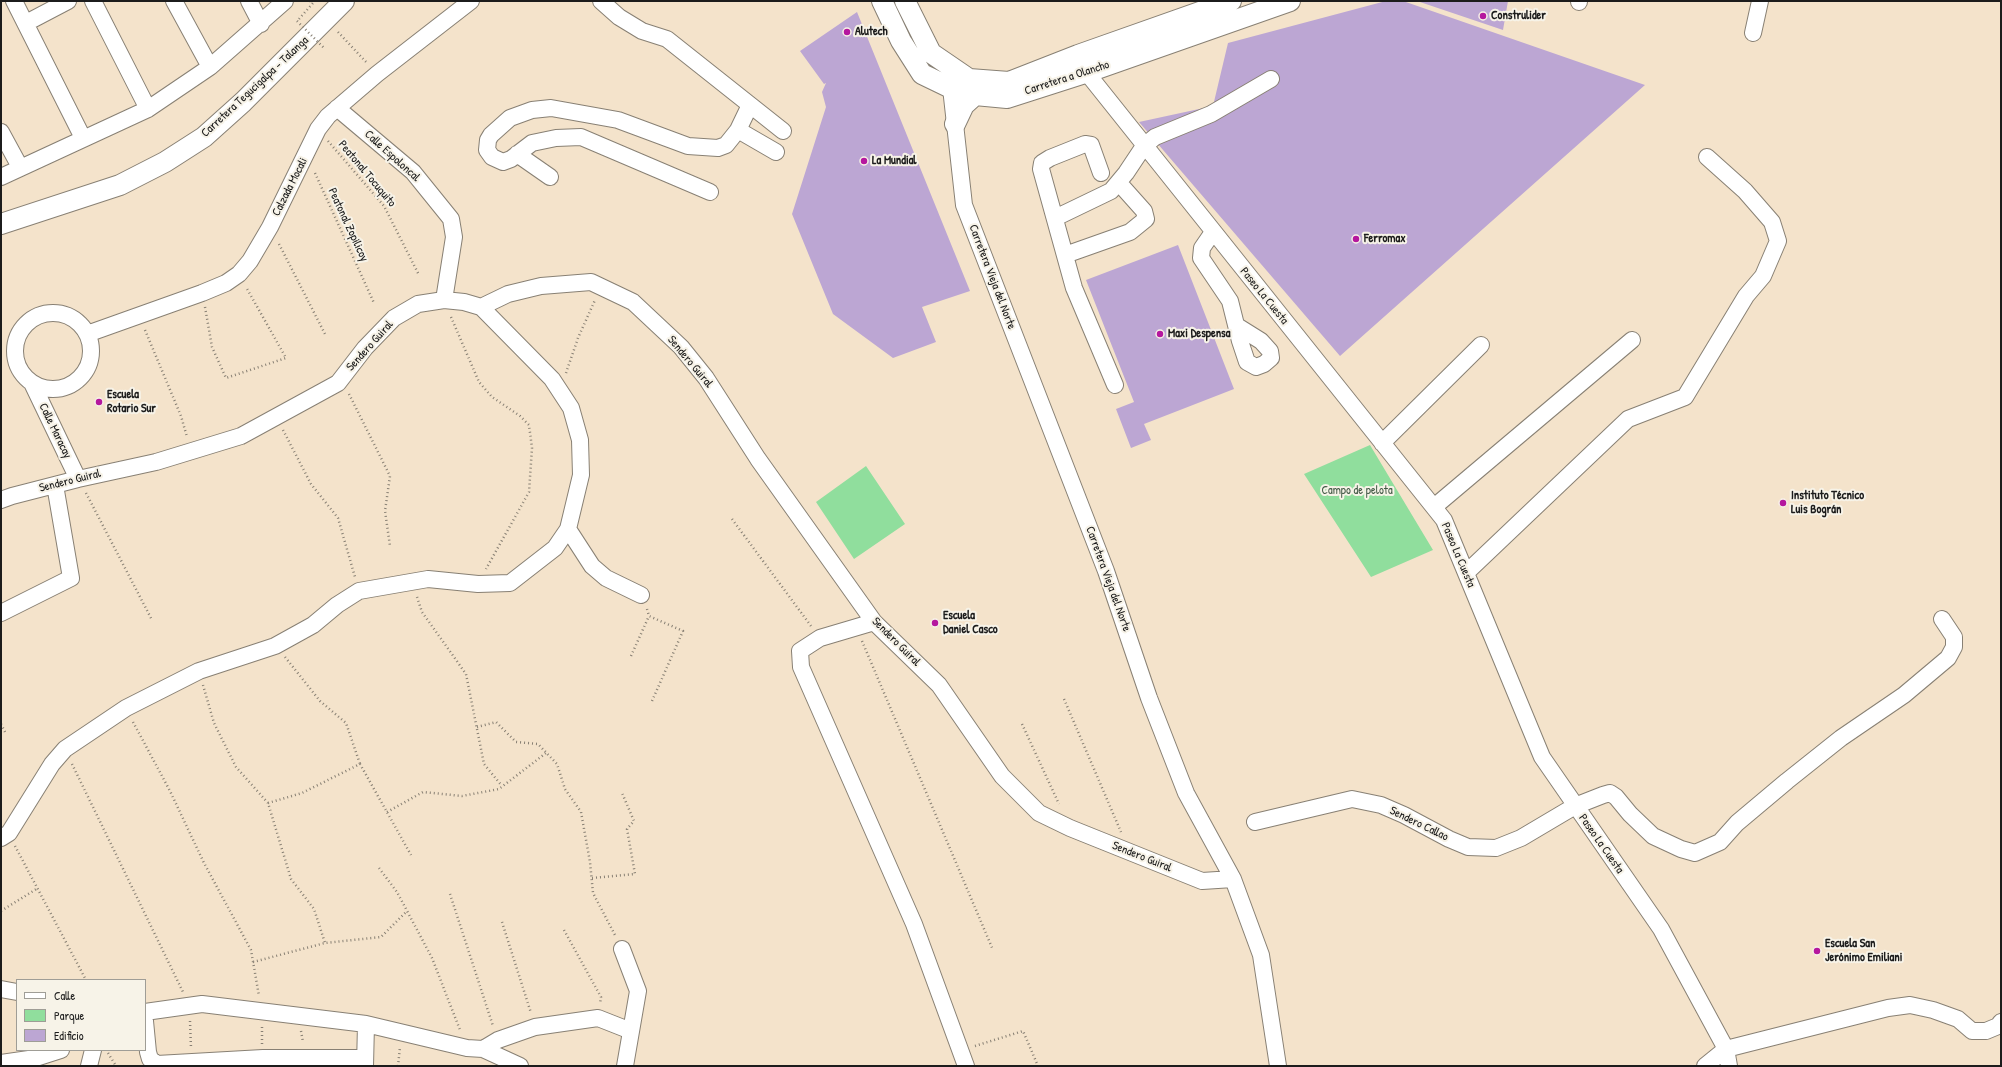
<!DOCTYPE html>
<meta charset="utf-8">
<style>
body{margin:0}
#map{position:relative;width:2002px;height:1067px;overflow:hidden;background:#f4e3cb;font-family:"Patrick Hand",sans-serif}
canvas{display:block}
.frame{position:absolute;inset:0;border:2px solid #1c1c1c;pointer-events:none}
.legend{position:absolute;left:16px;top:979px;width:130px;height:72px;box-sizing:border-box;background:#f7f3e8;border:1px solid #9f9d96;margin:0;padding:5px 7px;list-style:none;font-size:12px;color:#1c1c1c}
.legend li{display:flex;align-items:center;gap:8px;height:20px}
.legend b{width:20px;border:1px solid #9f9d96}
</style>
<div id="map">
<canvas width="2002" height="1067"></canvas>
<div class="frame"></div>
<ul class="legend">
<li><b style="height:5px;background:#fff"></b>Calle</li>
<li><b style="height:11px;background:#90de9d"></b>Parque</li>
<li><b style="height:11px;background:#bca6d3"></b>Edificio</li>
</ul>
</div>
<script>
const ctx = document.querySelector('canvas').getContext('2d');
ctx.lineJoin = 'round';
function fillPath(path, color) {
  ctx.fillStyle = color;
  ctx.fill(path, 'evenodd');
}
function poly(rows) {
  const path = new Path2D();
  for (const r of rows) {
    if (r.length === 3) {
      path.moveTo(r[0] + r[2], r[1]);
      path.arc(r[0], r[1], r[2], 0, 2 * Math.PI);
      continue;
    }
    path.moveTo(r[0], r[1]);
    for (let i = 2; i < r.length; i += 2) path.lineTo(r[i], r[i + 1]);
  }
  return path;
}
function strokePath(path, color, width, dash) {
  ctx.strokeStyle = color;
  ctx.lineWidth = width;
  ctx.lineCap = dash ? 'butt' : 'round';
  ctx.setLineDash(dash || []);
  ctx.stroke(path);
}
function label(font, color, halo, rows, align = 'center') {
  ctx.font = font + ' "Patrick Hand",sans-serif';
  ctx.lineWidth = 4;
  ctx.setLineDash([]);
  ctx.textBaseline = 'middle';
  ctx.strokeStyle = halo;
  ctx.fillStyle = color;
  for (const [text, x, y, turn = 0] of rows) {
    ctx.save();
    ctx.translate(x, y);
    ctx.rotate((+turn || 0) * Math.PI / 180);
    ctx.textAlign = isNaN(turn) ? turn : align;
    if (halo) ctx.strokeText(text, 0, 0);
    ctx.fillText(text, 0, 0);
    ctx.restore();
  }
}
const green = poly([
 [1370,445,1433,550,1371,577,1304,474],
 [866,466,905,524,854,559,816,502]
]);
const building = poly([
 [1386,1,1403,1,1645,85,1340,356,1139,122,1213,106,1228,43],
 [1417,1,1508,1,1503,30],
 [857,12,970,291,922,307,936,342,893,358,833,314,792,214,826,107,822,92,826,83,824,84,800,51],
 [1178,245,1234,389,1144,424,1151,440,1131,448,1116,409,1134,402,1086,280]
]);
const path = poly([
 [299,19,313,3,310,1],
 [338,32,367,63],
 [328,141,384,206,419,275],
 [315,173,374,303],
 [279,244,325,334],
 [205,307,212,347,226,378,286,358,246,287],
 [451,317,479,382,492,397,520,416,529,425,532,448,529,492,486,569],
 [145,330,181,416,187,437],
 [566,373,578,338,595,300],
 [349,394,390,476,385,511,390,546],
 [283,430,311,484,338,518,355,577],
 [86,493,152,620],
 [732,519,811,626],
 [417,597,422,612,466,674,484,764,502,786],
 [647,609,649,616,683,631,652,701],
 [862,641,993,950],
 [631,656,649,616],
 [285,657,320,701,346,723,360,764],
 [203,685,214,723,236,767,268,803,291,879,314,909,325,943],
 [1064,699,1121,832],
 [133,722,170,791,204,863,251,950,259,996],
 [1,724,5,732],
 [1022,724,1059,804],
 [477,727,496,722,516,742,538,744,557,764,565,789,581,812,590,862,593,893,616,937],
 [72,764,183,992],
 [268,803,302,793,360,764,411,855],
 [387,812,423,792,462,796,499,789,546,753],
 [15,846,86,980],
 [379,868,397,892,432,958,460,1030],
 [592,878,635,874,627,829,634,821,622,793],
 [450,894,493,1026],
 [1,911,38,888],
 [502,922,531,1013],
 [564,930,601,997,600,1004],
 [253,962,325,943,381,937,407,911],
 [190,1021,191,1048],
 [262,1027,262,1044],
 [301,1031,303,1042],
 [975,1046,1023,1031,1038,1066],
 [108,1053,116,1066],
 [398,1066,400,1047]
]);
const minor = poly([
 [14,1,83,138],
 [93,1,148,109],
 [174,1,210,67],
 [249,1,261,24],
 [601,1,619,17,642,31,667,39,783,131],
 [1579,2,1579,1],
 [26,23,68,1],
 [1753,33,1760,1],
 [1079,63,1444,520,1542,757,1661,929,1726,1049,1729,1066],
 [951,88,964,205,1106,571,1149,698,1186,793,1233,879,1261,955,1278,1066],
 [337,108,413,172,451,219,454,237,444,300],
 [738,130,776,152],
 [1,132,20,167],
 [517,154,550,177],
 [1101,173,1091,145,1085,144,1050,158,1042,163,1041,169,1074,288,1115,385],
 [1,177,148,109,210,67,285,1],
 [710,192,581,137,556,138,532,143,511,159,503,162,492,157,487,150,488,140,491,135,510,118,532,110,551,108,618,120,688,146,718,148,726,145,738,130,750,105],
 [1055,218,1111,191,1126,173,1144,146,1155,137,1211,114,1271,79],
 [1213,232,1202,248,1201,258,1230,301,1240,341,1247,362,1256,367,1264,364,1271,358,1270,351,1261,341,1237,326],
 [1065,255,1130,232,1146,219,1144,211,1119,183],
 [53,351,38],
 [87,334,202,293,226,283,239,274,250,261,270,227,318,129,328,116,377,74,471,1],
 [32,383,78,479],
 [1382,443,1481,345],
 [1,500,12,496,78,479,156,462,241,436,338,383,365,348,394,318,418,304,444,300,464,302,481,307,508,294,541,286,591,282,633,302,681,347,706,378,758,459,874,622,939,685,1002,776,1039,813,1070,828,1202,881,1233,879],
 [1434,507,1632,340],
 [568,529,592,566,606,578,641,595],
 [1466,573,1628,419,1685,397,1746,296,1763,276,1778,241,1772,222,1745,191,1707,157],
 [1,613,71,578,55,485],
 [874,622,820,638,800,651,801,667,914,924,966,1066],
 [1255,822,1352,799,1381,805,1404,815,1449,839,1468,847,1496,848,1521,838,1575,806,1603,795,1610,793,1616,797,1630,814,1653,836,1681,849,1695,853,1720,842,1737,823,1787,781,1841,738,1904,695,1948,658,1954,647,1954,637,1942,619],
 [1,838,9,833,52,764,65,749,126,708,199,671,275,646,313,625,337,605,359,591,428,579,478,584,510,583,555,548,568,529,581,475,580,440,571,408,552,379,481,307],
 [622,949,638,991,625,1066],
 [1,989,17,992],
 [145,1012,202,1004,366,1024,467,1048,483,1049,520,1066],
 [145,1021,148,1052,150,1059,157,1064,263,1058,365,1058],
 [483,1049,498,1040,535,1027,598,1018,631,1031],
 [1,1063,36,1058,61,1050],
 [89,1066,93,1050],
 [365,1066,366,1024],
 [1705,1066,1726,1049,1888,1008,1910,1005,1933,1010,1958,1019,1972,1031,1986,1031,1998,1026,2001,1022]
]);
const major = poly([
 [882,1,901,41,922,74,951,88,975,95,1007,98,1085,73,1290,1],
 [905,1,931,53,969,79,1009,82,1078,55,1231,1],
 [955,124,964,105,975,95],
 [1,224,120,185,165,162,204,137,243,102,344,1]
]);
const pathBridge = poly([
 [297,21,324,48]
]);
const markers = [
 [1483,16,4,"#b5179e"],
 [847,32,4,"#b5179e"],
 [864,161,4,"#b5179e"],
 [1356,239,4,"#b5179e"],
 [1160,334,4,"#b5179e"],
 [99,402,4,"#b5179e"],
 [1783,503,4,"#b5179e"],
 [935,623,4,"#b5179e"],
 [1817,951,4,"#b5179e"]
];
const poiNames = [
 ["Construlider",1491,16],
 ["Alutech",855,32],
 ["La Mundial",872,161],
 ["Ferromax",1364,239],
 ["Maxi Despensa",1168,334],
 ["Escuela",107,395],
 ["Rotario Sur",107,409],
 ["Instituto Técnico",1791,496],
 ["Luis Bográn",1791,510],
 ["Escuela",943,616],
 ["Daniel Casco",943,630],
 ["Escuela San",1825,944],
 ["Jerónimo Emiliani",1825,958]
];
const streetNames = [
 ["Carretera a Olancho",1067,78,-18],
 ["Carretera Tegucigalpa - Talanga",255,87,-43],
 ["Calle Espoloncal",392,156,42],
 ["Peatonal Tocuquito",367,174,50],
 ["Calzada Mocali",290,187,-63],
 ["Peatonal Zopilicoy",348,225,65],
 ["Carretera Vieja del Norte",992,277,69],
 ["Paseo La Cuesta",1264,296,51],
 ["Sendero Guiral",370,346,-48],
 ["Sendero Guiral",690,362,50],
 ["Calle Maracay",55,431,64],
 ["Sendero Guiral",70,481,-14],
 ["Paseo La Cuesta",1458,555,67],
 ["Carretera Vieja del Norte",1108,579,70],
 ["Sendero Guiral",896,642,45],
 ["Sendero Callao",1419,824,26],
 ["Paseo La Cuesta",1601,844,55],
 ["Sendero Guiral",1142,857,22]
];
const parkNames = [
 ["Campo de pelota",1357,491]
];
fillPath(green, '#90de9d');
fillPath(building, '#bca6d3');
strokePath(minor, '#888074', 18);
strokePath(major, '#888074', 22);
strokePath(path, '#888074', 2.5, [1, 3]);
strokePath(minor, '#fff', 16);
strokePath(major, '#fff', 20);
strokePath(pathBridge, '#888074', 2.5, [1, 3]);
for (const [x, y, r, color] of markers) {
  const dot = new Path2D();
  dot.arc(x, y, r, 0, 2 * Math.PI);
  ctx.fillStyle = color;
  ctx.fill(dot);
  strokePath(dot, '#f7f3e8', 1.5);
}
label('bold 12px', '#1c1c1c', '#f7f3e8', poiNames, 'left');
label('12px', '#1c1c1c', '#f7f3e8', streetNames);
label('12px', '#3f5643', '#f7f3e8', parkNames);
</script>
